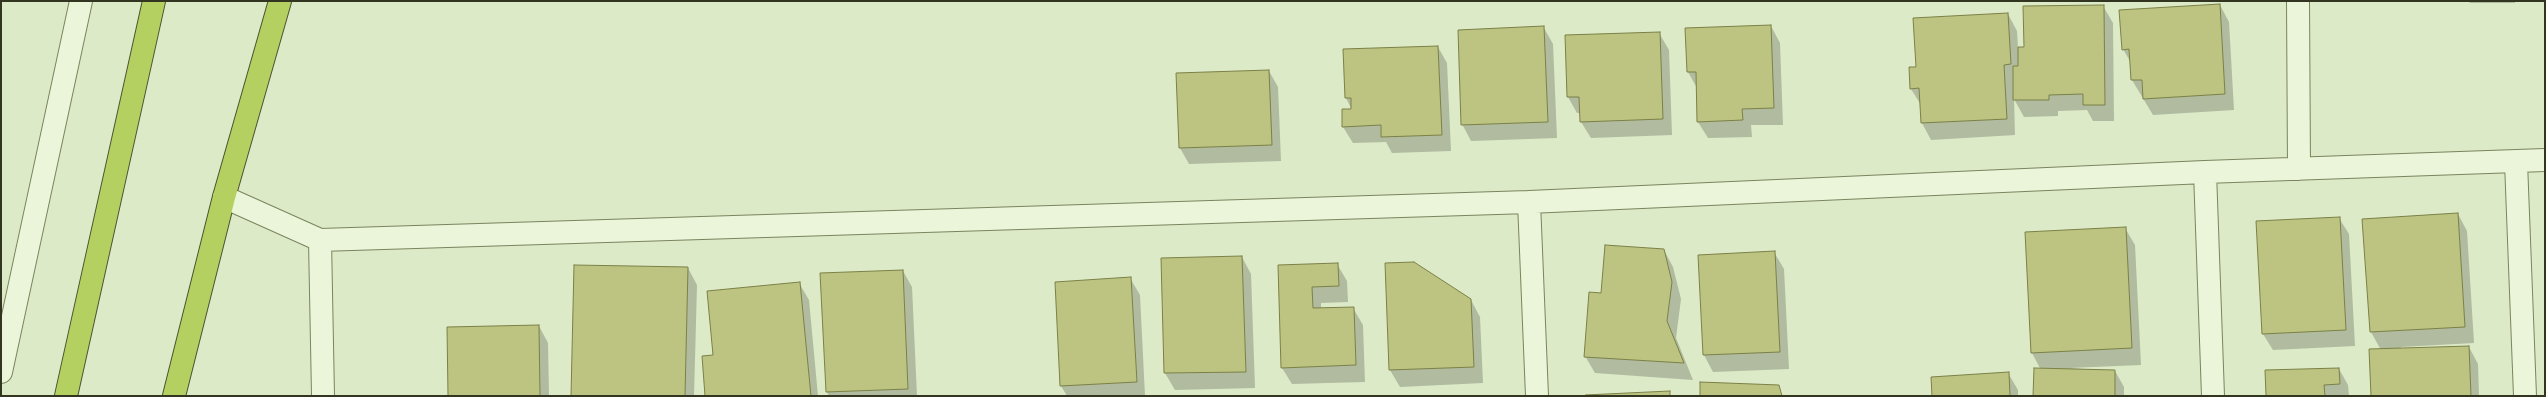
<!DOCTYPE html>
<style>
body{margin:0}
#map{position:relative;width:2546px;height:397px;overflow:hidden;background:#dceac7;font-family:"Noto Serif",serif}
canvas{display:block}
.frame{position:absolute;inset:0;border:2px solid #323520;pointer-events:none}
</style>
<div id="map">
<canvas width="2546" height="397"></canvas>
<div class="frame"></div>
</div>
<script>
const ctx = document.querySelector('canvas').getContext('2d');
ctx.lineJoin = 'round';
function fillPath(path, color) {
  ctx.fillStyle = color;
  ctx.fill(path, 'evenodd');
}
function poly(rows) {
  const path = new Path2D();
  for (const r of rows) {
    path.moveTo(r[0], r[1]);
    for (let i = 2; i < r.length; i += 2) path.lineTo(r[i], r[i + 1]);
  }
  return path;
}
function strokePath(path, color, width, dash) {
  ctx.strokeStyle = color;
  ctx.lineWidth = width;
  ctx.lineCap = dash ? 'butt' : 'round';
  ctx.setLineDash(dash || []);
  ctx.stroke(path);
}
const shadow = poly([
 [2468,1,2515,1,2515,3,2470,3],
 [2220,5,2229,22,2234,110,2153,115,2132,80,2131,63,2123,49],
 [2103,6,2113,23,2114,121,2093,121,2087,110,2058,111,2058,116,2024,117,2014,99,2015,135,1931,140,1922,123,1921,105,1911,89,1917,67,2008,14,2017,31,2018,48,2025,48],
 [1771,26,1780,43,1783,125,1751,125,1752,137,1708,138,1698,122,1697,88,1688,72],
 [1544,28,1553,44,1557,138,1471,141,1462,124],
 [1659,33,1669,50,1672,135,1591,138,1581,122,1581,113,1577,113,1568,97],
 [1438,47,1447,63,1451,151,1392,153,1386,142,1353,143,1343,127,1352,110,1346,98,1344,50],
 [1269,71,1278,87,1281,161,1189,164,1180,148],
 [2458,214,2467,231,2474,343,2401,347,2401,349,2469,347,2478,364,2479,396,2372,396,2381,350,2371,332],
 [2339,218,2349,234,2355,346,2273,350,2263,334],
 [2125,228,2135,245,2141,365,2069,368,2115,371,2124,387,2124,396,2034,396,2041,370,2032,353,2026,233],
 [1664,250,1673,267,1681,299,1676,338,1693,380,1595,373,1585,356,1602,295],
 [1774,252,1784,269,1789,369,1713,372,1704,355,1699,256],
 [1242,257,1251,274,1255,388,1175,390,1165,373,1162,259],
 [1337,264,1347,281,1348,302,1321,303,1321,309,1353,308,1363,325,1365,382,1292,384,1282,368,1279,266],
 [1386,264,1471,300,1480,317,1483,383,1400,387,1390,370],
 [688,268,697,285,694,396,572,396],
 [903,271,912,287,917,396,829,396,827,392],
 [1130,278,1140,295,1145,396,1067,396,1061,386],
 [799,283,809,300,818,396,706,396,714,356],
 [539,326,548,343,549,396,449,396],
 [2339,369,2348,385,2349,396,2267,396],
 [2008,373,2018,390,2018,396,1933,396]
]);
const building = poly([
 [2220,4,2225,94,2143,99,2142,80,2131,80,2129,49,2122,50,2119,10,2220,4],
 [2104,5,2105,105,2083,105,2083,94,2049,95,2049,100,2013,100,2013,66,2018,66,2018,47,2024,47,2023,6,2104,5],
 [2008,13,2011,64,2004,65,2007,119,1921,123,1919,88,1910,89,1909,67,1916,67,1913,18,2008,13],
 [1771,25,1774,108,1742,109,1743,120,1697,122,1696,72,1687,72,1685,28,1771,25],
 [1544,26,1548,122,1461,125,1458,30,1544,26],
 [1660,32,1663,119,1580,122,1579,97,1567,97,1565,35,1660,32],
 [1438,46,1442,135,1381,137,1381,125,1342,127,1342,109,1351,109,1351,98,1345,98,1343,49,1438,46],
 [1269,70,1272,145,1179,148,1176,73,1269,70],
 [2458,213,2465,327,2370,332,2362,219,2458,213],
 [2340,217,2346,330,2262,334,2256,221,2340,217],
 [2126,227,2132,348,2031,353,2025,232,2126,227],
 [1605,245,1664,249,1672,282,1667,321,1684,363,1584,357,1589,292,1601,293,1605,245],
 [1775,251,1780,352,1703,355,1698,255,1775,251],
 [1242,256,1246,372,1164,373,1161,258,1242,256],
 [1414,262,1471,299,1474,367,1389,370,1385,263,1414,262],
 [1338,263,1339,286,1312,287,1313,308,1354,307,1356,365,1281,368,1278,265,1338,263],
 [574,265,688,267,685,396,571,396,574,265],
 [903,270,908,389,826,392,820,273,903,270],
 [1131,277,1137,382,1060,386,1055,282,1131,277],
 [800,282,811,396,705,396,702,356,713,355,707,291,800,282],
 [539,325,540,396,448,396,447,327,539,325],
 [2469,346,2471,396,2371,396,2369,349,2469,346],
 [2034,368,2115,370,2115,396,2033,396,2034,368],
 [2339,368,2340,384,2324,385,2325,396,2266,396,2265,370,2339,368],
 [2009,372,2010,396,1932,396,1931,377,2009,372],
 [1700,382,1779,385,1782,396,1700,396,1700,382],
 [1670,391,1670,396,1585,396,1585,395,1670,391]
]);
const minor = poly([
 [2298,1,2299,169],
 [2516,162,2525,396],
 [2205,172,2213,396],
 [224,197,320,240,1529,202,2205,172,2545,160],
 [1529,202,1537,396],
 [320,240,323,396],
 [1,372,81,1]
]);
const highway = poly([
 [66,396,154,1],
 [174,396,224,197,280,1]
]);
fillPath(shadow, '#0003');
fillPath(building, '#bdc481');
strokePath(building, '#7b8047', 1);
strokePath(minor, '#7b845e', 24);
strokePath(highway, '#4d5232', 24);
strokePath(minor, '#eaf5da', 22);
strokePath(highway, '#b4d061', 22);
</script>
